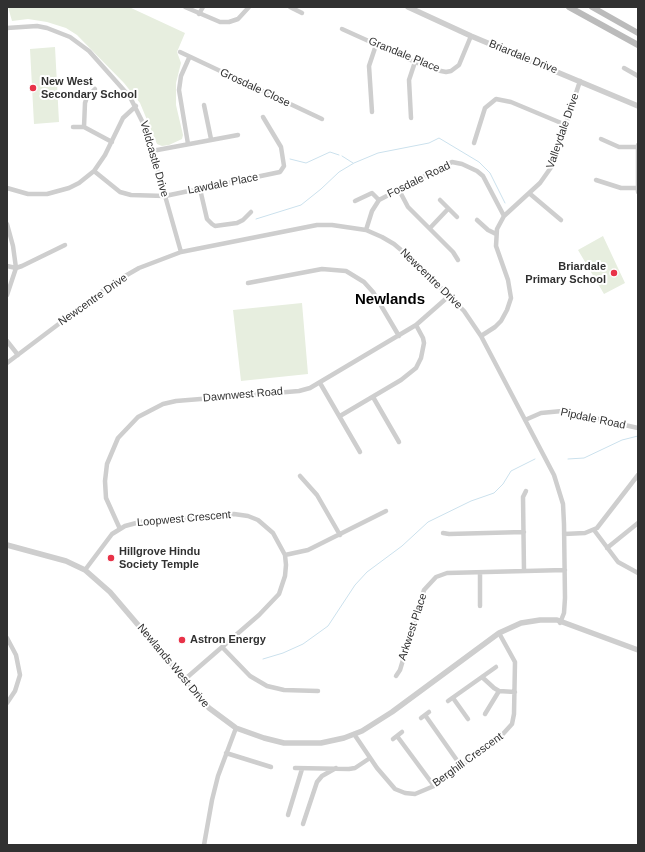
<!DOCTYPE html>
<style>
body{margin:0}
#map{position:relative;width:645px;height:852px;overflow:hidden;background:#fff;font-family:Helvetica,sans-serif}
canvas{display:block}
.frame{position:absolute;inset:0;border:8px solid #313131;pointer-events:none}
</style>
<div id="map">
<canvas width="645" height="852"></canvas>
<div class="frame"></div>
</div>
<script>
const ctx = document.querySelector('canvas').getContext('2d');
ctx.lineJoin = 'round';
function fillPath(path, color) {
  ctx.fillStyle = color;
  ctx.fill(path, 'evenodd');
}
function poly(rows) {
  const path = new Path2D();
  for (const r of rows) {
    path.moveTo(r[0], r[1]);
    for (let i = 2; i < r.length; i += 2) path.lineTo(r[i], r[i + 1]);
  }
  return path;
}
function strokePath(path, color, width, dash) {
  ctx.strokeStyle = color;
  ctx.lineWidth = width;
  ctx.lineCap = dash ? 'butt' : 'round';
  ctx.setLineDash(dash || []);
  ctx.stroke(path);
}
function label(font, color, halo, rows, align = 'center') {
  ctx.font = font + ' Helvetica,sans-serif';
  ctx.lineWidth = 4;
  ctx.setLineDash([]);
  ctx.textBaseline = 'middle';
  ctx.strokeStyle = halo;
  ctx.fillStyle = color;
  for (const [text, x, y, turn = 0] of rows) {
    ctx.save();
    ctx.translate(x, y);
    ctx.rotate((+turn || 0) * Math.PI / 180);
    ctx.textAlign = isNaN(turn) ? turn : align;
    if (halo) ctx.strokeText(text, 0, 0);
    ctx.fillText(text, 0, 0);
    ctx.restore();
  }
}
const green = poly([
 [8,7,129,7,185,33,177,52,181,63,176,83,176,105,183,135,182,139,169,145,162,146,157,144,140,103,124,83,77,35,66,28,47,22,28,19,12,21],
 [55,47,59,122,34,124,30,49],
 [603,236,625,283,604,294,578,250],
 [302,303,308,374,241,381,233,310]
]);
const stream = poly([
 [342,156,353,163],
 [290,159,306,163,330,152,339,155],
 [256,219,301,205,321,189,339,172,354,163,378,153,429,143,439,138,479,162,490,173,505,203],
 [568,459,584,458,622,440,638,436],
 [263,659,283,653,303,644,328,626,355,585,367,572,402,546,428,522,471,501,494,493,503,484,511,471,535,459]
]);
const minor = poly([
 [185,7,220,22,229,22,238,19,249,7],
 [290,7,302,13],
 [199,14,203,7],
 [7,28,37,26,47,28,70,37,89,51,130,97,146,129,181,252],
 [342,29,415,62,436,70,446,72,451,71,459,65,471,36],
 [180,52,322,119],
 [624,68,638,76],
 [204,105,211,139],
 [372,112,369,66,376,45],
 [411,118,409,80,415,62],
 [73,127,84,127,112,142],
 [84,127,85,103,87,97,95,89],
 [601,139,619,147,638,147],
 [474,143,485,108,496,99,511,102,566,125],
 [188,144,179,90,181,76,189,58],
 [638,145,638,192],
 [152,151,238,135],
 [94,171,120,192,131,195,165,196,280,172,284,166,281,147,263,117],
 [596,180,621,188,637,188],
 [7,188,28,194,47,194,69,188,79,183,94,171,105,155,123,118,136,106],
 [200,189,207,219,212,224,215,226,237,223,243,220,251,212],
 [399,190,408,207,453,252,458,260],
 [529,193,561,220],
 [440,200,457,217],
 [355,201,372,193,379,200],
 [477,220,488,230,496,234],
 [7,224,13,246,16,268,7,295],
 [430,228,448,209],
 [366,230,372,211,379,200,452,162,462,164,477,171,483,176,504,216],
 [7,266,16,268,22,266,65,245],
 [248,283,322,269,346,271,364,282,373,292,399,336],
 [481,336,495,327,501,321,507,310,511,298,508,280,496,246,497,229,504,216,540,183,552,166,580,81],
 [7,341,18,355],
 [7,363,113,283,139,268,181,252,317,225,332,225,366,230,382,237,394,244,414,261,464,311,481,336,554,475,563,504,564,524,565,598,564,613,560,623],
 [320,383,360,452],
 [373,397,399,442],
 [340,416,401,380,416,368,421,358,424,343,423,338,416,325],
 [525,420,541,413,562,411,638,428],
 [300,476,317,495,340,535],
 [120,529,106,498,105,481,107,464,118,438,138,417,163,404,176,401,299,391,310,388,416,325,449,296],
 [594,530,618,562,638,573],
 [443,533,449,534,524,532],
 [564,534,585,533,597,528,638,475],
 [607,548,638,523],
 [285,555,308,550,386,511],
 [85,570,112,534,125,526,140,522,234,514,248,516,258,520,273,533,285,555,286,565,285,576,279,594,259,615,184,680],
 [524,571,523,497,526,491],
 [480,573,480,606],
 [7,638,16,655,20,675,15,691,7,703],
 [222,647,250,676,267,686,284,690,318,691],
 [396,676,400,670,424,590,436,577,447,573,565,570],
 [482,677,494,688,499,691,515,692],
 [453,698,468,719],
 [448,701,496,667],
 [485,714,499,691],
 [425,715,461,766],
 [421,718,429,712],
 [354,734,377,768,395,789,405,793,415,794,434,786,502,735,512,724,514,714,515,662,499,633],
 [397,736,434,786],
 [393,739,402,732],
 [226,753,271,767],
 [295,768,349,769,355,768,370,758],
 [288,815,302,769],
 [303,824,317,782,322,776,336,768],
 [204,845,212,800,218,776,236,728]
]);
const tertiary = poly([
 [408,7,471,36,638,106],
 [7,545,66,561,85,570,110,592,209,708,236,728,264,738,284,743,321,743,344,738,362,731,392,712,499,633,521,623,540,620,557,620,638,650]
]);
const secondary = poly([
 [569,7,638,45],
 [592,7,638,33]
]);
const markers = [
 [33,88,4,"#e83248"],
 [614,273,4,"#e83248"],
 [111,558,4,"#e83248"],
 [182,640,4,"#e83248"]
];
const streetNames = [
 ["Grandale Place",404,55,22],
 ["Briardale Drive",523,57,22],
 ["Grosdale Close",255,88,25],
 ["Valleydale Drive",563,131,-71],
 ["Veldcastle Drive",154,159,74],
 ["Fosdale Road",419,180,-26],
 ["Lawdale Place",223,184,-11],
 ["Newcentre Drive",431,279,44],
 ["Newcentre Drive",93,300,-35],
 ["Dawnwest Road",243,395,-5],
 ["Pipdale Road",593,419,12],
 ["Loopwest Crescent",184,519,-5],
 ["Arkwest Place",413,627,-72],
 ["Newlands West Drive",173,666,50],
 ["Berghill Crescent",468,760,-36]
];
const poiNames = [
 ["New West",41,82],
 ["Secondary School",41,95],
 ["Briardale",606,267,"right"],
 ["Primary School",606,280,"right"],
 ["Hillgrove Hindu",119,552],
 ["Society Temple",119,565],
 ["Astron Energy",190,640]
];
const districtNames = [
 ["Newlands",390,300]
];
fillPath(green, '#e7eedf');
strokePath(stream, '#cbe1ed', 1);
strokePath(minor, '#cecece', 4.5);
strokePath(tertiary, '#cecece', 5.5);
strokePath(secondary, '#bbb', 6);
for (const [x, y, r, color] of markers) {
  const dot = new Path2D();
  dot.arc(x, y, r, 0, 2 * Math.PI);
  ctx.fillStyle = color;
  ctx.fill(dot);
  strokePath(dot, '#fff', 1.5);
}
label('11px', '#313131', '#fff', streetNames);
label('bold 11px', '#313131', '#fff', poiNames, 'left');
label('bold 15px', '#000', '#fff', districtNames);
</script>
